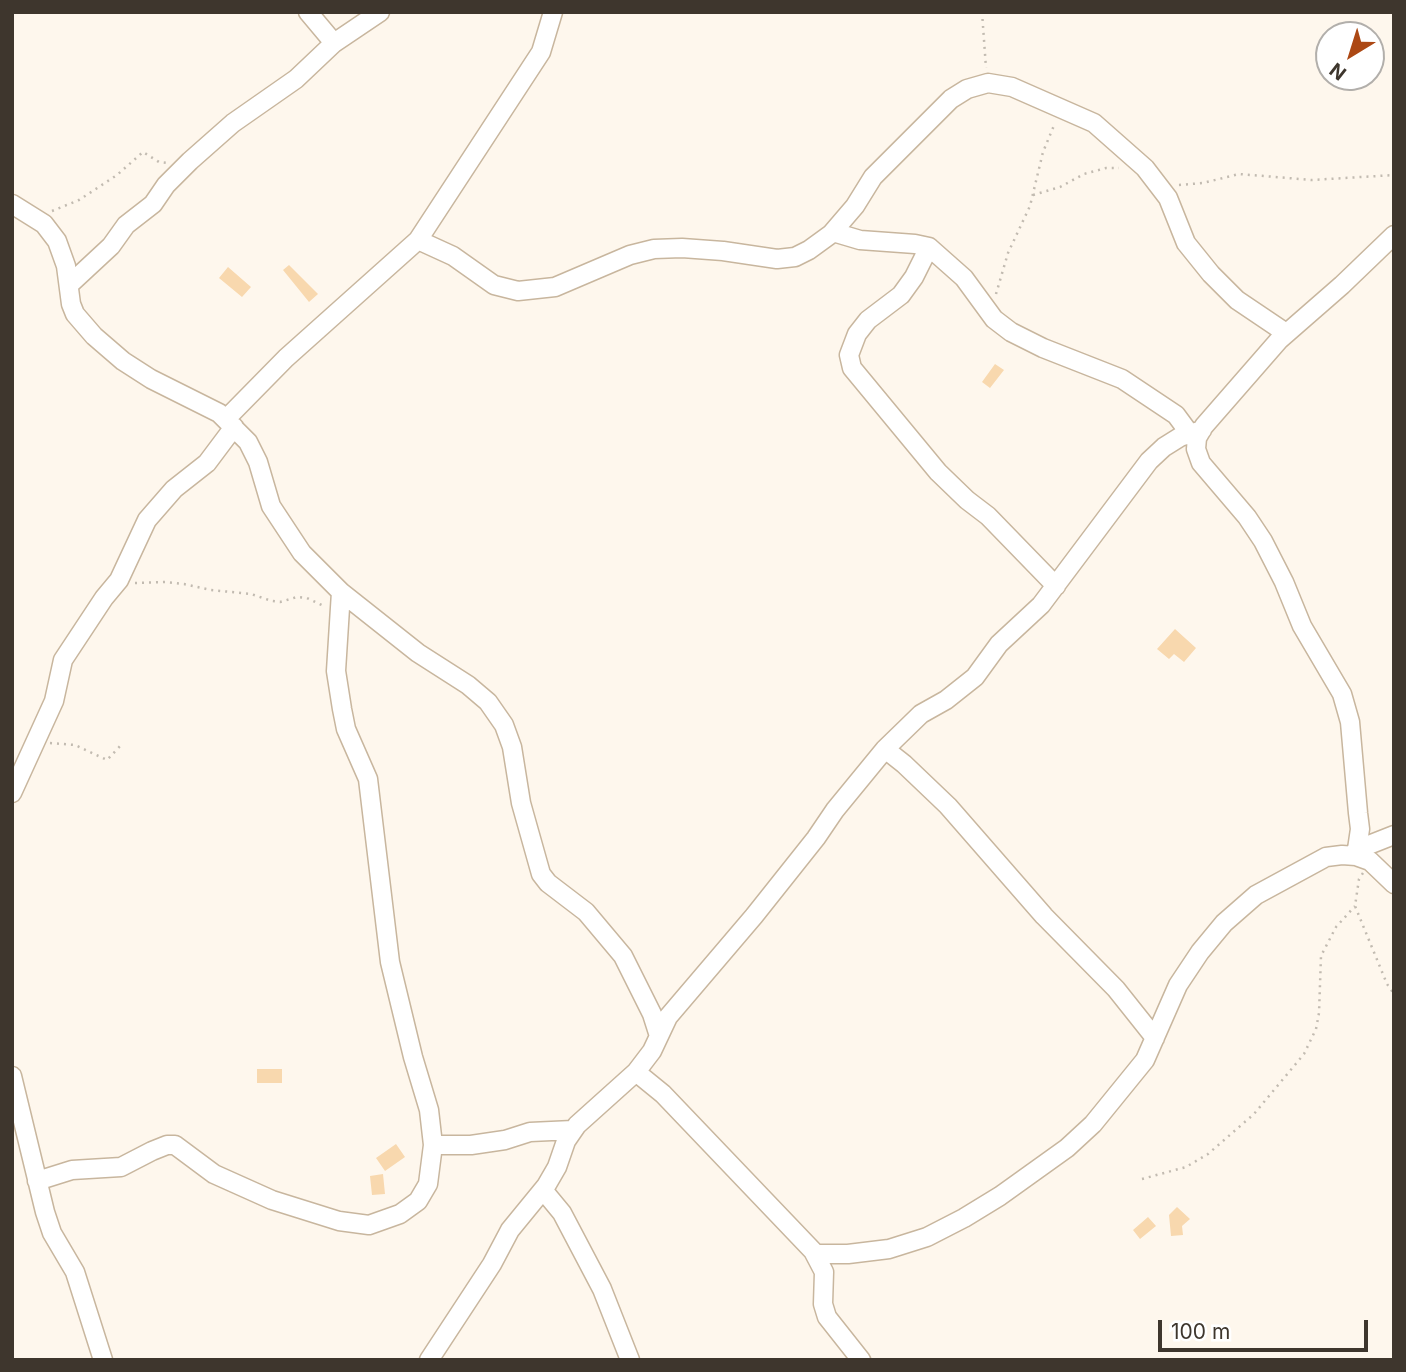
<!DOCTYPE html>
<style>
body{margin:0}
#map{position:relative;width:1406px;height:1372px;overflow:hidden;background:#fef7ed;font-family:Inter,sans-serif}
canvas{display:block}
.frame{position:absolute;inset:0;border:14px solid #3e362d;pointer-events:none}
.north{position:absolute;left:1315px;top:21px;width:70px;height:70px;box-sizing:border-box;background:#fff;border:2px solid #b2afab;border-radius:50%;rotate:218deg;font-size:19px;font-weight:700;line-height:28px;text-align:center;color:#3e362d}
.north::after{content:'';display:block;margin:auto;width:24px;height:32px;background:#ac4814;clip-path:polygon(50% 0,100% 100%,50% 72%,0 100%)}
.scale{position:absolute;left:1158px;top:1320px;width:210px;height:32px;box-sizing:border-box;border:4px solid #3e362d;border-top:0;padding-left:9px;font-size:21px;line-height:24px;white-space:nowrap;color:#3e362d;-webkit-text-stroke:5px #fff;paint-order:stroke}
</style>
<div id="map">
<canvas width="1406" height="1372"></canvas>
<div class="frame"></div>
<div class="north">N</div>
<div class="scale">100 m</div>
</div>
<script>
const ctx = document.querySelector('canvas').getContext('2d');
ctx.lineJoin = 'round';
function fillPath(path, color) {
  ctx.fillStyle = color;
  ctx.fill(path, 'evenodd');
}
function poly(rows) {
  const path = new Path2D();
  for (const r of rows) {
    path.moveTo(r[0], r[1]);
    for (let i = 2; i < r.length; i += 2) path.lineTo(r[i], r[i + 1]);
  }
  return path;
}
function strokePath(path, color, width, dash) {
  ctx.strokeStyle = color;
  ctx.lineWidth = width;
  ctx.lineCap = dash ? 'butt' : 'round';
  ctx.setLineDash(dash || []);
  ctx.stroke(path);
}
const building = poly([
 [289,265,318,294,309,302,283,270],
 [228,267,251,287,242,297,219,278],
 [995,364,1004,370,990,388,982,382],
 [1175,629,1196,648,1184,662,1174,654,1169,659,1157,649],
 [257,1069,282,1069,282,1083,257,1083],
 [396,1144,405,1157,385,1171,376,1158],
 [383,1174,385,1194,372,1195,370,1176],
 [1177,1207,1190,1219,1182,1226,1183,1235,1171,1236,1169,1215],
 [1148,1217,1156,1226,1140,1239,1133,1230]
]);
const path = poly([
 [982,12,986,68],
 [1179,185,1203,183,1239,174,1312,180,1394,175],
 [1033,195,1060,187,1084,174,1106,168,1119,168],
 [52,211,79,200,117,175,143,152,159,162,167,163],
 [996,294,1008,253,1030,206,1043,152,1055,123],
 [135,583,165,582,184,584,211,590,251,594,272,601,280,602,297,597,307,598,326,607],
 [50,743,75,745,107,760,123,743],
 [1363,873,1359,879,1355,906,1387,984,1394,994],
 [1142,1179,1186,1167,1208,1154,1254,1114,1304,1054,1316,1029,1319,1013,1321,956,1336,927,1355,906]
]);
const minor = poly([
 [308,12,334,43],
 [12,204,44,224,57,241,66,266,71,304,75,314,94,336,123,361,151,379,219,413,248,442,258,462,271,506,302,553,341,592,418,653,468,685,488,702,504,725,512,747,521,803,541,874,548,883,586,912,623,956,652,1014,659,1036],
 [833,232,860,240,915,244,929,247,964,278,994,319,1011,332,1043,348,1122,379,1176,415,1190,434],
 [418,240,453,256,494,285,518,291,555,287,630,255,654,249,682,248,723,251,777,259,795,257,809,250,831,234,855,206,873,177,951,99,967,89,988,83,1012,87,1094,123,1145,168,1168,198,1186,243,1211,274,1237,300,1286,333],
 [929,247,914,277,901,295,868,320,857,334,849,355,852,368,938,472,967,500,988,516,1056,586],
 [69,285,111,246,126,225,153,204,166,185,190,161,233,123,296,79,334,43,380,12],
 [226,419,286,358,418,240,541,52,553,12],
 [885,749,904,764,948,806,1044,916,1116,989,1155,1038],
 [12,793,54,701,63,660,104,598,119,580,147,520,174,489,207,463,234,427],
 [1356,850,1394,835],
 [1356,856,1360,829,1358,813,1350,722,1342,694,1302,626,1284,582,1263,541,1247,517,1201,463,1196,449,1197,438,1204,426,1279,340,1342,285,1394,235],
 [636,1072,663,1094,813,1251,824,1272,823,1304,827,1317,861,1360],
 [12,1076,45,1212,52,1233,75,1272,103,1360],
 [433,1145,471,1145,505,1140,530,1132,573,1130],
 [37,1181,72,1170,121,1167,152,1151,167,1145,175,1145,214,1174,272,1200,339,1221,369,1225,400,1214,418,1201,428,1184,433,1145,429,1110,413,1057,390,962,368,779,346,729,342,709,336,671,341,592],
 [543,1190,562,1213,602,1289,630,1360],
 [815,1254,848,1254,889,1249,927,1237,964,1218,1000,1196,1067,1148,1093,1124,1145,1060,1178,985,1200,952,1224,923,1256,895,1326,857,1342,855,1356,856,1370,861,1394,884],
 [429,1360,492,1264,510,1230,546,1186,557,1167,566,1141,577,1125,636,1072,652,1051,668,1017,754,916,816,838,835,810,885,749,921,714,946,700,975,677,999,644,1041,605,1149,461,1164,447,1180,437,1202,430]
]);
fillPath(building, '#f8d8ae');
strokePath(minor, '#c8b69e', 21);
strokePath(path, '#c2bbb1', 2.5, [2, 5]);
strokePath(minor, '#fff', 18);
</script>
